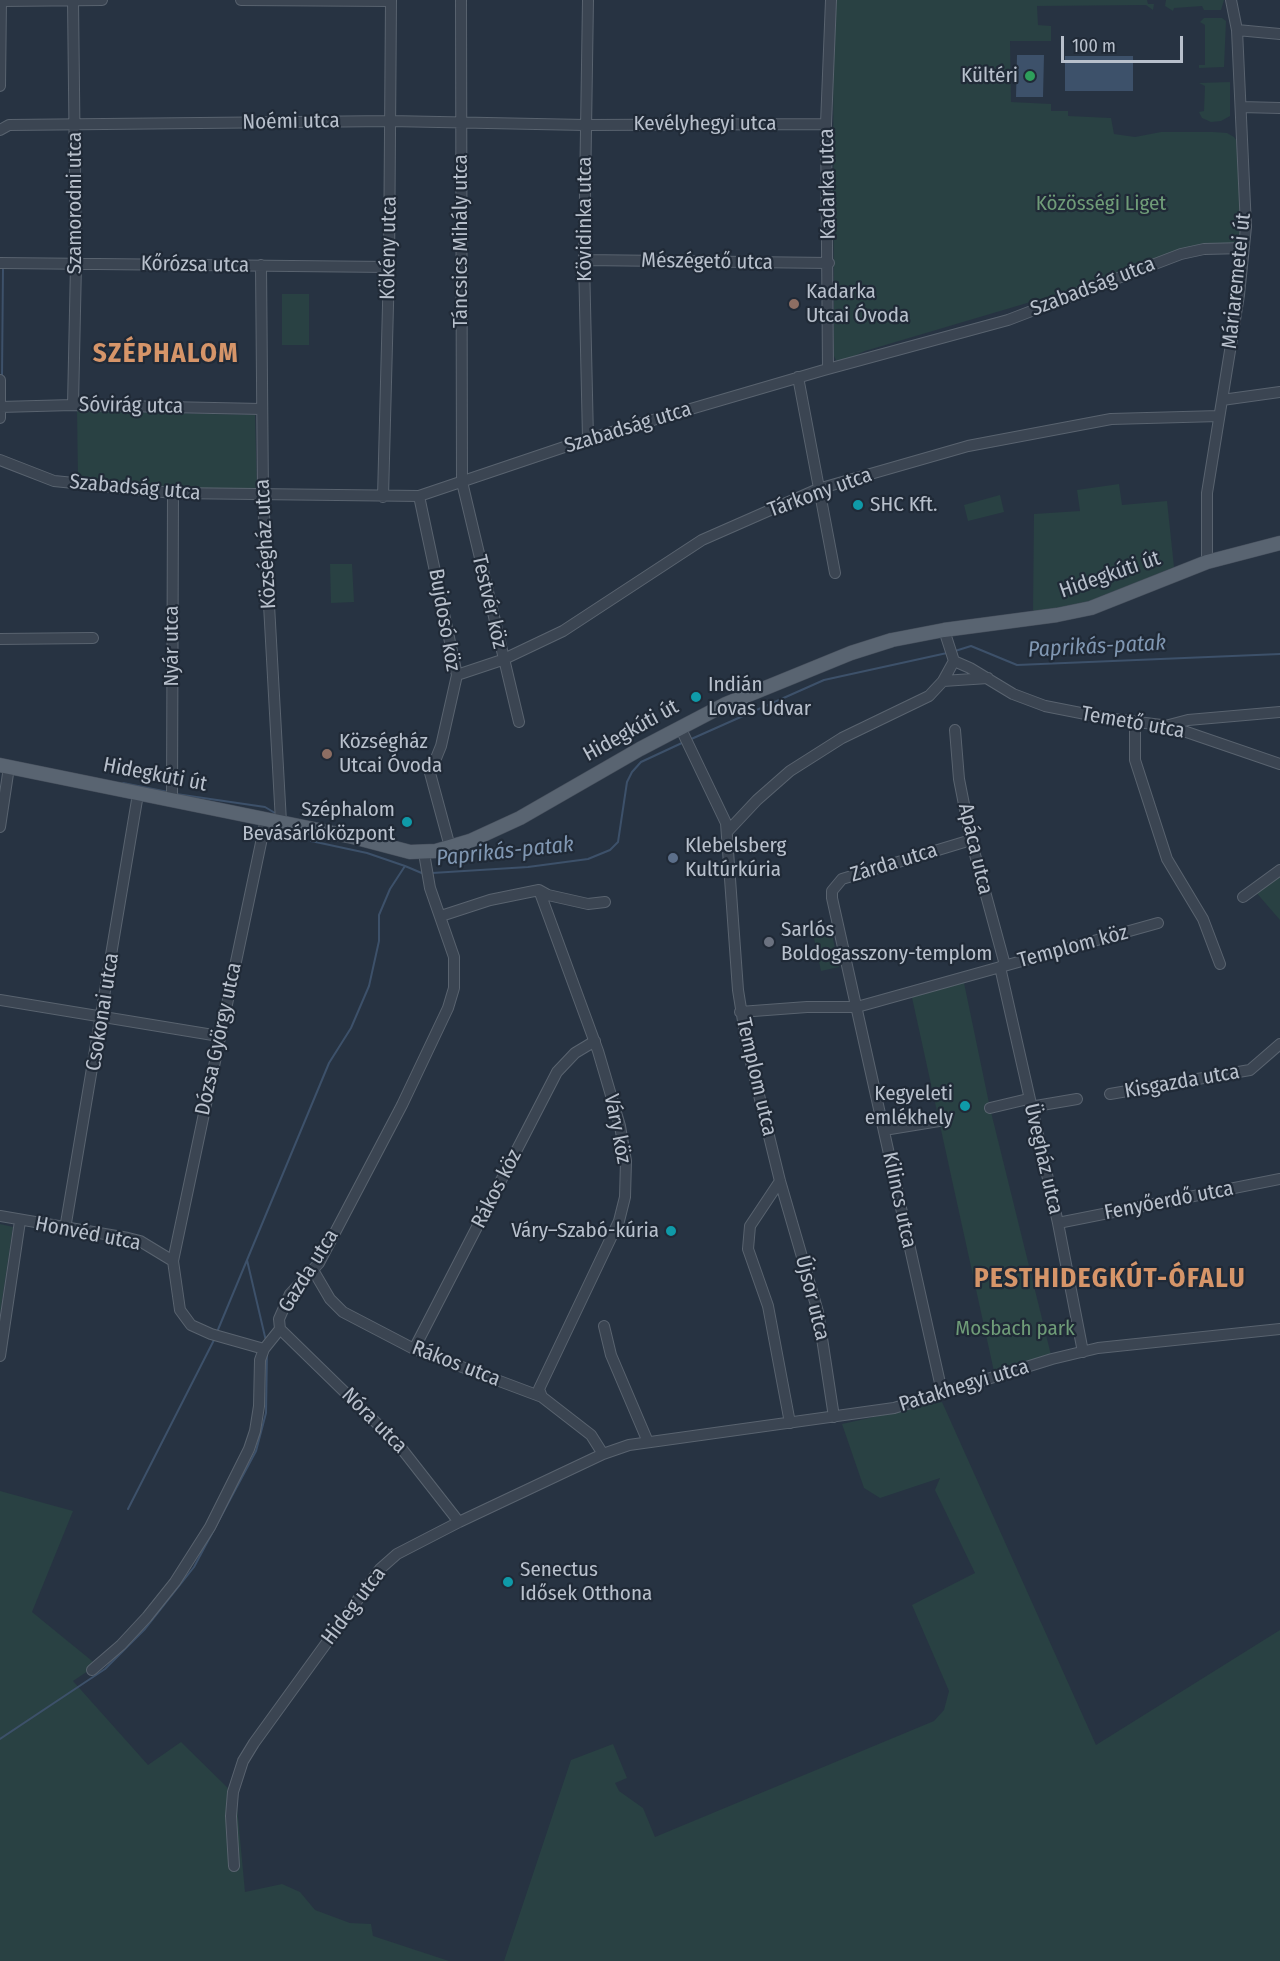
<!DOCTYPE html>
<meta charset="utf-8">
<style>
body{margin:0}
#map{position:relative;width:1280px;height:1961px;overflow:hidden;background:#273342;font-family:"Fira Sans Condensed",sans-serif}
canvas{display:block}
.scale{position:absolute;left:1061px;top:36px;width:122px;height:27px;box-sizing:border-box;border:3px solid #b8c0cc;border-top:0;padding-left:8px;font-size:18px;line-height:21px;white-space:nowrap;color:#b8c0cc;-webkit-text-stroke:4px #202a37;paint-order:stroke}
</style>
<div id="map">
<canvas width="1280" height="1961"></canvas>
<div class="scale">100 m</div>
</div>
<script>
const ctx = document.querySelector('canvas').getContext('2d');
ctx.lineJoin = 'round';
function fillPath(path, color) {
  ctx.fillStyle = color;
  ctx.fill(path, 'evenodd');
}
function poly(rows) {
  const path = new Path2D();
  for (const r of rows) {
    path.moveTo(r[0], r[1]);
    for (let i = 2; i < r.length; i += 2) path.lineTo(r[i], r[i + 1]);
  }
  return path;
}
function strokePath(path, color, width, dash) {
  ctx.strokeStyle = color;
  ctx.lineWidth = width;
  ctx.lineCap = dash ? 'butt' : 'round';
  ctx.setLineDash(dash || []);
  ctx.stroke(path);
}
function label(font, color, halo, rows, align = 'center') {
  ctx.font = font + ' "Fira Sans Condensed",sans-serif';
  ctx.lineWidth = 4.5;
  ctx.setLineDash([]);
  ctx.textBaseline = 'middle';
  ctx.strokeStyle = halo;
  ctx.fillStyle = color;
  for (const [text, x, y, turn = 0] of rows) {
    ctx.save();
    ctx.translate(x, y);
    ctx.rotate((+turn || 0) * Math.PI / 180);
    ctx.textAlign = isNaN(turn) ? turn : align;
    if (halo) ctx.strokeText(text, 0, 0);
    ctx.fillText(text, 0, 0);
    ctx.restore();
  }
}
const green = poly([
 [833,0,1147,0,1148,4,1154,4,1153,10,1146,5,1037,6,1038,25,1051,26,1051,41,1010,41,1011,102,1051,104,1051,111,1068,111,1068,116,1111,118,1114,134,1135,137,1161,132,1213,132,1227,133,1234,137,1237,141,1241,229,1239,245,1223,245,865,351,843,361,836,360,834,356],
 [1166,0,1224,0,1221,10,1204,10,1202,6,1174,8,1173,11,1165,6],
 [1204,18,1222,18,1226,21,1224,67,1199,68,1199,65,1205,65,1205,25,1200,22],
 [1230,82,1230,116,1221,121,1211,122,1202,118,1199,112,1204,111,1205,86,1199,83],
 [282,294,309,294,309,345,282,345],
 [77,411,255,415,257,490,172,487,78,477],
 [1119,484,1122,505,1167,501,1174,567,1105,597,1058,610,1033,612,1034,514,1080,511,1077,490],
 [1000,495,1004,512,968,521,964,505],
 [330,564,352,564,354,602,331,603],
 [1280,870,1280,920,1254,890],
 [832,934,839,967,821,971,814,938],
 [963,978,990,1108,1052,1359,995,1376,911,993],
 [0,1224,13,1227,0,1314],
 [942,1402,1096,1745,1280,1630,1280,1961,504,1961,571,1760,613,1744,627,1778,615,1783,619,1791,643,1808,655,1837,934,1721,944,1710,949,1691,912,1605,975,1573,935,1490,940,1478,880,1498,864,1488,842,1424],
 [0,1491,73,1511,32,1612,97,1665,73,1681,148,1765,181,1742,236,1796,245,1892,282,1884,300,1892,315,1910,350,1923,371,1924,373,1936,449,1961,0,1961]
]);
const water = poly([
 [1017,55,1044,55,1043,97,1016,97],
 [1065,56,1133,56,1133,91,1065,91]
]);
const stream = poly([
 [2,376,3,268],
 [955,651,971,646,1017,665,1280,654],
 [689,740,824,680,947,653],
 [123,783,168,792],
 [176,794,265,807,275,813],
 [311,841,367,853,405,866],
 [432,873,528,867,588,859,610,850,618,842,627,782,632,772,641,762,684,742],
 [217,1332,247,1260],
 [266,1341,247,1260,329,1063,351,1028,369,986,379,941,379,915,390,889,405,866,424,874],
 [128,1509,215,1338],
 [0,1739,105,1669,145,1629,194,1567,256,1451,266,1413,267,1352]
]);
const minor = poly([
 [241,0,391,1],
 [461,0,462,482,519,722],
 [1,1,102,0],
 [1237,30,1280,34],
 [0,86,1,0],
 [1241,107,1280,108],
 [0,130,9,125,390,121,585,125,826,124],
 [584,260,829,263],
 [0,263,389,267],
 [261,265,263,496,281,822],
 [828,369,826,124,831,0],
 [798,377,835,573],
 [0,380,0,418],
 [1222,400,1280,392],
 [73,405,76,264,73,0],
 [0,407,73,405,261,409],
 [588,439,584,260,588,0],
 [0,460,54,481,173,493,419,496,588,439,824,370,1008,320,1181,254,1204,249,1244,248],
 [419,496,457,675,441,746,430,773,450,847],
 [383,497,389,267,391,0],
 [1207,562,1207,493,1239,295,1246,227,1237,30,1231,0],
 [944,630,954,661],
 [0,639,93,638],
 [954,661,970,668,1013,694,1045,706,1106,718,1169,726,1280,764],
 [457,675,502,660,563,631,702,540,818,489,968,446,1111,419,1219,416],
 [943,681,988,678],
 [1135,722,1135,760,1167,859,1203,919,1220,964],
 [1169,725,1188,720,1280,712],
 [680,727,726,823,738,990,747,1046,780,1181,818,1312,834,1417],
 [955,730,959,779,971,840,1005,965],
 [172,800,173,493],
 [0,827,9,767],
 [727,832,757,800,790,771,842,738,929,696,943,681,954,661],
 [539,890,598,1051,620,1126,626,1161,625,1197,619,1221,539,1389,542,1397],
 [1243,897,1280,870],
 [441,916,490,900,539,890,548,895,588,904,605,902],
 [1000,967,1058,1223,1083,1352],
 [0,1000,219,1036],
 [740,1012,807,1007,857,1007,1158,923],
 [1110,1094,1250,1070,1280,1044],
 [1030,1107,1077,1099],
 [990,1108,1028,1099],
 [884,1130,939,1121],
 [780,1181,750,1226,748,1249,768,1306,790,1423],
 [0,1216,128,1238,140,1241,173,1261],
 [1058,1223,1280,1179],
 [65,1229,138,794],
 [313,1270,330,1299,343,1312,414,1349,542,1397,591,1435,603,1454],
 [604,1326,611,1355,648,1442],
 [280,1329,398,1444,459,1522],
 [264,1349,211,1334,191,1325,180,1310,173,1261,266,819],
 [414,1349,557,1072,575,1053,595,1041],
 [0,1356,20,1221],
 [942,1392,832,898,832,891,842,879,971,840],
 [92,1670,121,1645,147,1617,175,1582,210,1527,249,1449,255,1431,259,1406,260,1360,264,1349,280,1329,279,1319,290,1294,319,1263,402,1105,448,1008,454,988,454,957,430,888,424,853],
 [234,1866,231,1816,233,1792,243,1761,254,1743,380,1569,397,1554,459,1522,603,1454,629,1445,894,1408,1052,1359,1098,1348,1280,1329]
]);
const major = poly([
 [0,765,353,837,410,852,436,851,470,841,520,818,640,749,726,704,851,653,892,640,944,630,1057,615,1091,608,1207,562,1280,543]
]);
const markers = [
 [1030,76,6,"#2e9e5b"],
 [794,304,6,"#8d6e63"],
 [858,505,6,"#0f9aa8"],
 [696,697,6,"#0f9aa8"],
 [327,754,6,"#8d6e63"],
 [407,822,6,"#0f9aa8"],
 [673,858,6,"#5c6f8a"],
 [769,942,6,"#6b7280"],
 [965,1106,6,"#0f9aa8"],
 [671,1231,6,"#0f9aa8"],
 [508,1582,6,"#0f9aa8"]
];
const poiNames = [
 ["Kültéri",1018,76,"right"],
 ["Kadarka",806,292],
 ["Utcai Óvoda",806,316],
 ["SHC Kft.",870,505],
 ["Indián",708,685],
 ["Lovas Udvar",708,709],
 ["Községház",339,742],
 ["Utcai Óvoda",339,766],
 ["Széphalom",395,810,"right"],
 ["Bevásárlóközpont",395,834,"right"],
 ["Klebelsberg",685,846],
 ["Kultúrkúria",685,870],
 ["Sarlós",781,930],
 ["Boldogasszony-templom",781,954],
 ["Kegyeleti",953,1094,"right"],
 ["emlékhely",953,1118,"right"],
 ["Váry–Szabó-kúria",659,1231,"right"],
 ["Senectus",520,1570],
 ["Idősek Otthona",520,1594]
];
const streetNames = [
 ["Noémi utca",291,122,-1],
 ["Kevélyhegyi utca",705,124],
 ["Kadarka utca",828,184,-91],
 ["Szamorodni utca",75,203,-90],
 ["Kövidinka utca",585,219,-90],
 ["Táncsics Mihály utca",461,241,-90],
 ["Kökény utca",389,248,-89],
 ["Mészégető utca",707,262,1],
 ["Kőrózsa utca",195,265,1],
 ["Máriaremetei út",1237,281,-84],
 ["Szabadság utca",1093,287,-21],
 ["Sóvirág utca",131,406,1],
 ["Szabadság utca",628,428,-17],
 ["Szabadság utca",135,488,5],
 ["Tárkony utca",820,493,-20],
 ["Községház utca",266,544,-93],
 ["Hidegkúti út",1110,575,-19],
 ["Testvér köz",489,602,77],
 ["Bujdosó köz",444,620,80],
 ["Nyár utca",172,646,-90],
 ["Temető utca",1133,723,10],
 ["Hidegkúti út",631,731,-29],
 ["Hidegkúti út",155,775,11],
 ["Apáca utca",975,849,77],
 ["Zárda utca",894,863,-17],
 ["Templom köz",1073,947,-15],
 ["Csokonai utca",103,1012,-81],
 ["Dózsa György utca",219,1039,-78],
 ["Templom utca",756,1077,77],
 ["Kisgazda utca",1182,1082,-10],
 ["Váry köz",617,1129,79],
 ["Üvegház utca",1043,1159,77],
 ["Rákos köz",497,1189,-63],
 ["Kilincs utca",899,1200,78],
 ["Fenyőerdő utca",1169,1201,-11],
 ["Honvéd utca",88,1234,11],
 ["Gazda utca",309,1271,-58],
 ["Újsor utca",812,1298,76],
 ["Rákos utca",456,1364,21],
 ["Patakhegyi utca",964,1386,-17],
 ["Nóra utca",374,1421,45],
 ["Hideg utca",354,1606,-53]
];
const parkNames = [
 ["Közösségi Liget",1101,204],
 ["Mosbach park",1015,1329]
];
const waterNames = [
 ["Paprikás-patak",1097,647,-3],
 ["Paprikás-patak",505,852,-6]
];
const districtNames = [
 ["SZÉPHALOM",166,354],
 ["PESTHIDEGKÚT-ÓFALU",1110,1279]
];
fillPath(green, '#294143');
fillPath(water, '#3d516a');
strokePath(stream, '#3d516a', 2);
strokePath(minor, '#59636f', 12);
strokePath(major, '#454e5b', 15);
strokePath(minor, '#3b4552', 10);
strokePath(major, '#596471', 14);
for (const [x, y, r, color] of markers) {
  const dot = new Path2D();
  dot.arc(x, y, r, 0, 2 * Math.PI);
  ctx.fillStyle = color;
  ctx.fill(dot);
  strokePath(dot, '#202a37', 2);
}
label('21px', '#b8c0cc', '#202a37', poiNames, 'left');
label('21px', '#b8c0cc', '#202a37', streetNames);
label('21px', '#6f9c78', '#202a37', parkNames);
label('italic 22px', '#8097b2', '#202a37', waterNames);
ctx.letterSpacing = '1.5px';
label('bold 27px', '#d69569', '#202a37', districtNames);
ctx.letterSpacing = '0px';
</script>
